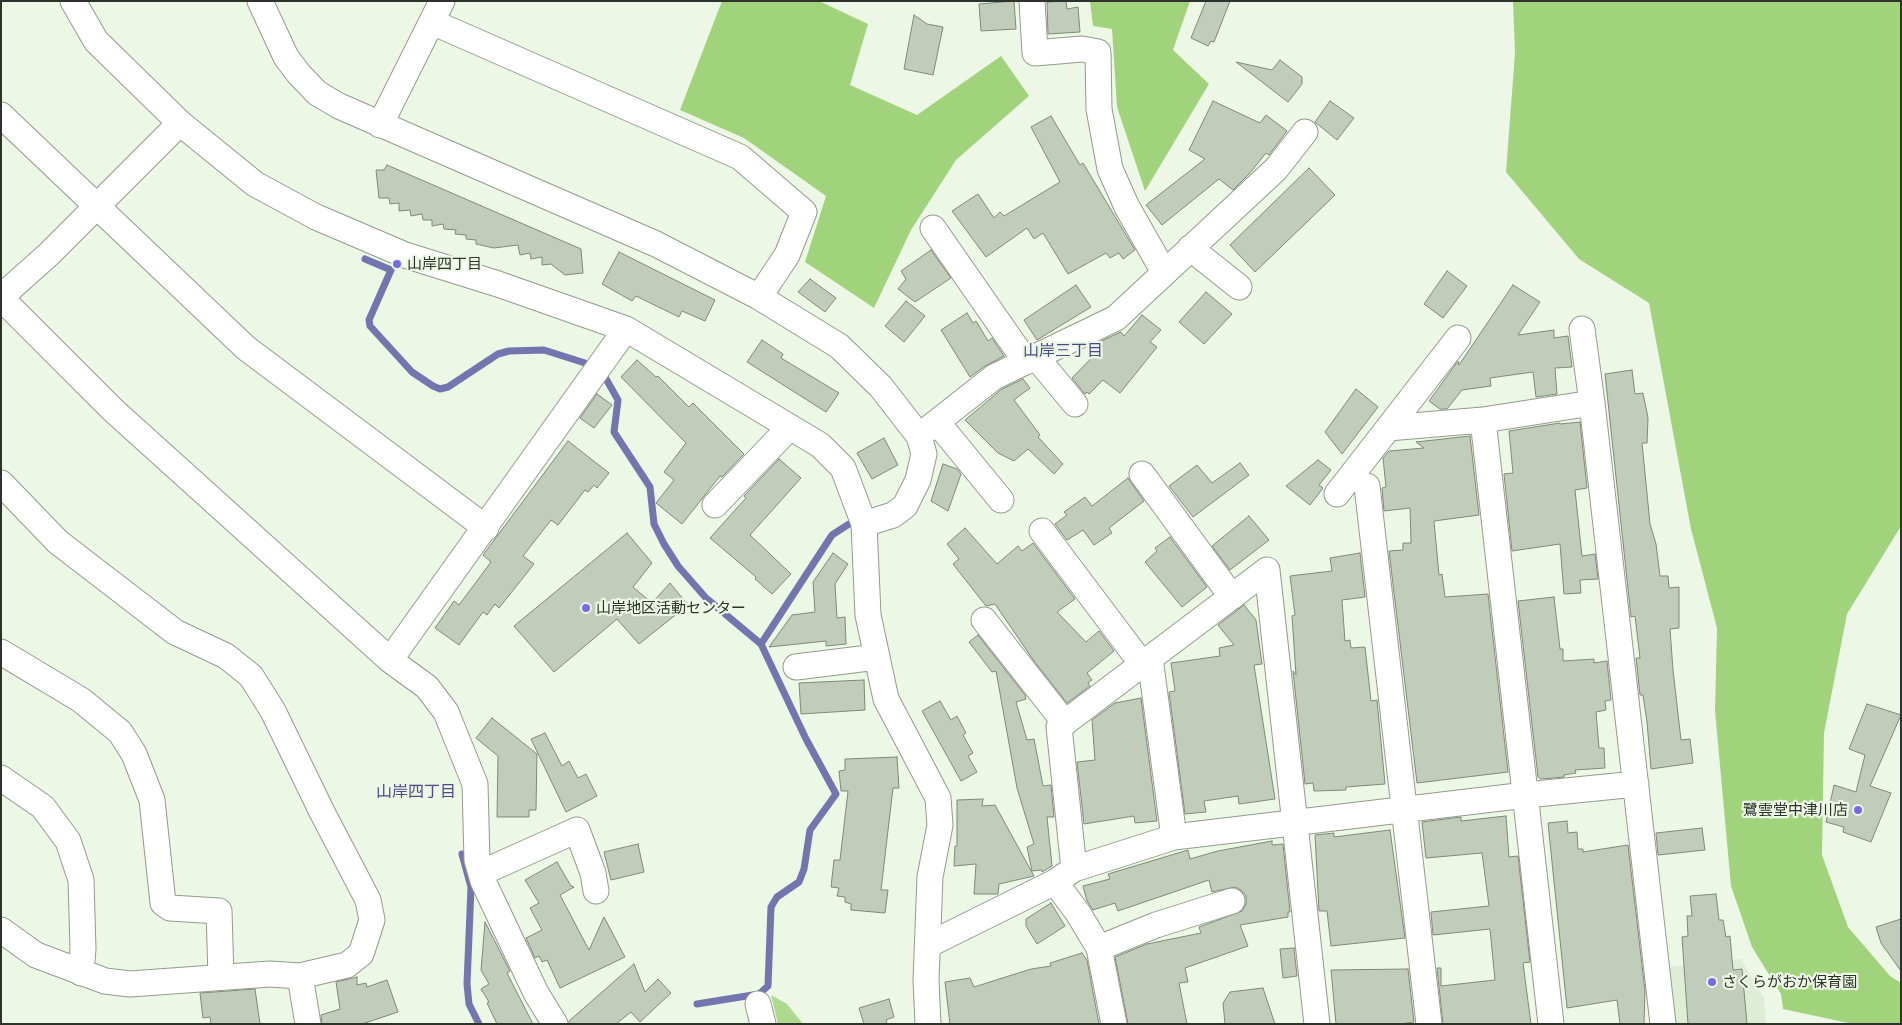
<!DOCTYPE html>
<meta charset="utf-8">
<style>
body{margin:0}
#map{position:relative;width:1902px;height:1025px;overflow:hidden;background:#ecf8e5;font-family:"Exo 2",sans-serif}
canvas{display:block}
.frame{position:absolute;inset:0;border:2px solid #2e322b;pointer-events:none}
</style>
<div id="map">
<canvas width="1902" height="1025"></canvas>
<div class="frame"></div>
</div>
<script>
const ctx = document.querySelector('canvas').getContext('2d');
ctx.lineJoin = 'round';
function fillPath(path, color) {
  ctx.fillStyle = color;
  ctx.fill(path, 'evenodd');
}
function poly(rows) {
  const path = new Path2D();
  for (const r of rows) {
    path.moveTo(r[0], r[1]);
    for (let i = 2; i < r.length; i += 2) path.lineTo(r[i], r[i + 1]);
  }
  return path;
}
function strokePath(path, color, width, dash) {
  ctx.strokeStyle = color;
  ctx.lineWidth = width;
  ctx.lineCap = dash ? 'butt' : 'round';
  ctx.setLineDash(dash || []);
  ctx.stroke(path);
}
function label(font, color, halo, rows, align = 'center') {
  ctx.font = font + ' "Exo 2","Noto Sans JP",sans-serif';
  ctx.lineWidth = 4.5;
  ctx.setLineDash([]);
  ctx.textBaseline = 'middle';
  ctx.strokeStyle = halo;
  ctx.fillStyle = color;
  for (const [text, x, y, turn = 0] of rows) {
    ctx.save();
    ctx.translate(x, y);
    ctx.rotate((+turn || 0) * Math.PI / 180);
    ctx.textAlign = isNaN(turn) ? turn : align;
    if (halo) ctx.strokeText(text, 0, 0);
    ctx.fillText(text, 0, 0);
    ctx.restore();
  }
}
const built = poly([
 [1741,959,1764,998,1766,1024,1673,1024,1669,967]
]);
const green = poly([
 [771,995,787,1004,803,1024,778,1024]
]);
const forest = poly([
 [722,1,819,1,868,24,850,85,917,115,1001,56,1029,96,956,160,911,230,874,308,805,262,826,196,744,138,680,110],
 [1090,1,1190,1,1173,50,1209,84,1145,191,1117,107,1112,29,1093,26],
 [1513,1,1901,1,1901,526,1847,614,1824,733,1822,855,1848,927,1890,976,1901,983,1901,1024,1853,1024,1783,1009,1781,994,1752,947,1731,886,1715,711,1717,628,1691,529,1649,303,1579,259,1506,172,1515,53]
]);
const stream = poly([
 [365,259,391,270,369,320,370,326,412,372,433,386,440,389,448,387,498,354,509,351,544,350,585,363],
 [605,377,618,400,614,432,650,487,654,524,664,544,678,566,706,598,761,644,806,739,836,794,810,830,804,869,799,882,777,897,771,907,768,986,759,994,697,1004],
 [761,644,832,535,849,524],
 [462,854,471,887,467,984,469,1004,479,1024]
]);
const building = poly([
 [1014,1,1016,29,981,31,979,4,1014,1],
 [1066,1,1067,9,1078,7,1080,32,1048,34,1047,2,1066,1],
 [1206,1,1230,1,1214,42,1211,41,1208,46,1191,38,1206,1],
 [914,15,927,24,943,27,933,75,904,69,914,15],
 [1280,60,1302,77,1302,84,1288,102,1236,62,1272,70,1280,60],
 [1213,101,1260,123,1266,115,1287,131,1269,155,1266,153,1249,174,1233,190,1219,179,1162,225,1146,205,1205,159,1189,150,1213,101],
 [1330,101,1354,118,1337,140,1315,122,1330,101],
 [1051,116,1080,165,1083,163,1135,250,1123,259,1119,253,1110,258,1106,253,1068,274,1043,233,1034,239,1027,228,986,257,952,211,978,194,994,218,1000,212,1004,216,1060,182,1031,127,1051,116],
 [387,165,581,249,583,273,565,275,551,264,542,265,542,257,531,259,530,253,520,255,518,245,494,248,476,244,476,240,466,239,466,235,455,234,456,230,444,229,443,224,432,226,432,220,423,220,422,214,411,216,410,210,399,211,399,203,390,204,389,198,379,198,376,170,384,170,387,165],
 [1309,168,1335,195,1255,272,1230,245,1309,168],
 [931,250,951,278,915,302,898,289,906,279,901,271,931,250],
 [619,252,715,300,705,321,682,311,679,317,636,296,632,301,602,284,619,252],
 [1447,271,1467,286,1443,318,1424,304,1447,271],
 [810,279,836,298,825,312,798,292,810,279],
 [1076,285,1091,307,1037,340,1024,320,1076,285],
 [1513,285,1540,302,1518,335,1554,330,1554,338,1568,336,1572,367,1555,368,1557,394,1536,397,1533,372,1490,378,1491,386,1462,390,1447,409,1440,409,1429,401,1458,361,1459,365,1513,285],
 [1206,292,1232,314,1204,344,1179,322,1206,292],
 [906,301,925,316,904,342,885,326,906,301],
 [967,313,973,323,976,321,988,341,992,338,1004,356,985,366,970,377,941,330,967,313],
 [1142,315,1161,330,1150,342,1157,347,1120,393,1103,380,1089,394,1087,392,1085,394,1072,378,1103,346,1099,342,1121,332,1124,336,1142,315],
 [762,340,783,354,781,358,839,393,826,412,747,362,762,340],
 [637,360,656,377,658,376,689,407,693,403,744,454,722,477,720,476,682,524,656,503,674,480,664,472,686,443,621,377,637,360],
 [1632,370,1635,394,1643,393,1648,418,1647,443,1642,443,1650,524,1656,544,1660,576,1668,576,1669,588,1679,587,1679,628,1670,629,1673,670,1681,740,1690,739,1693,763,1651,769,1647,722,1643,695,1640,695,1636,658,1640,658,1635,616,1631,617,1605,374,1632,370],
 [1023,379,1030,388,1014,400,1040,435,1038,437,1063,464,1054,474,1028,449,1014,461,998,453,965,420,1002,389,1023,379],
 [1356,389,1378,407,1342,454,1325,432,1356,389],
 [597,394,612,405,594,428,580,418,597,394],
 [1580,422,1587,488,1575,490,1582,556,1595,554,1598,579,1580,580,1581,593,1564,594,1560,544,1512,551,1504,474,1513,473,1509,431,1560,423,1560,424,1580,422],
 [1470,436,1479,515,1434,521,1439,575,1442,574,1445,597,1488,594,1508,772,1417,783,1389,551,1403,550,1403,543,1411,543,1410,508,1384,511,1382,488,1386,487,1383,458,1389,451,1424,448,1416,442,1470,436],
 [884,438,898,465,872,479,857,453,884,438],
 [568,441,609,473,597,488,594,485,588,492,585,490,558,525,551,520,523,556,534,564,499,608,495,604,487,615,483,612,459,645,435,628,454,601,459,605,491,562,483,555,568,441],
 [779,459,801,478,750,535,791,574,772,594,755,579,756,577,710,538,746,498,744,496,779,459],
 [1318,460,1331,470,1319,485,1323,488,1310,505,1286,486,1318,460],
 [1240,463,1249,475,1193,517,1169,486,1197,465,1212,483,1240,463],
 [943,464,957,469,961,474,948,511,931,501,943,464],
 [1128,478,1144,501,1109,528,1112,533,1094,545,1083,530,1067,540,1055,524,1067,515,1064,512,1085,497,1092,506,1128,478],
 [1249,516,1269,540,1230,570,1212,546,1249,516],
 [965,528,997,564,1018,546,1022,551,1033,543,1075,599,1057,612,1086,642,1099,631,1114,651,1087,673,1092,680,1088,683,1090,686,1067,703,1034,661,995,604,986,606,953,564,959,559,947,544,965,528],
 [627,533,652,563,633,587,652,603,670,583,688,605,639,644,617,619,554,672,514,626,627,533],
 [1170,537,1207,587,1182,607,1145,562,1157,551,1155,548,1170,537],
 [833,553,848,564,835,584,837,618,845,617,846,644,826,646,826,641,769,647,792,615,815,612,813,582,833,553],
 [1360,553,1365,597,1342,600,1345,641,1350,640,1351,648,1365,647,1371,701,1377,700,1385,784,1346,787,1346,790,1314,791,1313,783,1305,784,1298,718,1293,671,1296,675,1292,616,1295,615,1290,576,1332,571,1330,558,1360,553],
 [1554,597,1560,649,1563,649,1563,661,1594,659,1594,663,1607,661,1611,700,1605,701,1606,710,1596,712,1599,748,1604,748,1605,768,1575,770,1576,773,1564,775,1564,777,1541,779,1538,777,1518,601,1554,597],
 [1244,605,1256,620,1262,664,1254,665,1275,799,1239,804,1238,796,1204,801,1206,812,1185,814,1169,692,1175,691,1171,663,1220,656,1219,648,1234,645,1218,625,1244,605],
 [978,635,1025,695,1026,699,1016,702,1027,740,1034,739,1043,786,1051,785,1054,817,1047,817,1052,866,1042,872,1042,870,1032,871,1027,847,1034,844,1017,788,996,671,992,672,969,642,978,635],
 [864,680,865,710,801,714,799,683,864,680],
 [1141,698,1157,821,1135,823,1134,816,1084,824,1077,762,1095,760,1092,720,1115,703,1141,698],
 [940,701,951,720,957,716,966,733,963,735,973,753,968,756,977,772,961,781,922,711,940,701],
 [1867,704,1901,715,1870,786,1891,793,1871,842,1843,832,1844,827,1826,822,1834,785,1856,792,1865,755,1849,749,1867,704],
 [492,718,537,754,536,810,529,810,529,817,497,817,498,756,476,738,492,718],
 [545,733,562,766,569,761,578,778,586,774,597,796,566,812,531,739,545,733],
 [897,757,899,788,893,788,881,890,888,890,885,913,851,910,851,904,845,902,845,897,837,896,839,888,831,887,834,860,840,860,848,791,841,791,839,771,845,770,845,759,897,757],
 [983,799,982,806,995,805,1034,876,999,884,998,894,974,894,976,864,954,866,955,846,957,846,957,800,983,799],
 [1506,816,1509,857,1518,856,1530,962,1523,963,1531,1024,1443,1024,1437,968,1441,968,1441,986,1495,980,1490,929,1433,935,1431,912,1489,906,1482,853,1426,858,1422,822,1461,817,1461,821,1506,816],
 [1567,821,1568,833,1577,832,1578,849,1583,849,1583,852,1628,845,1645,991,1644,1024,1620,1024,1617,1000,1567,1008,1548,823,1567,821],
 [1702,828,1705,850,1658,855,1656,833,1702,828],
 [1390,830,1405,938,1331,946,1327,911,1319,911,1315,835,1334,833,1334,837,1390,830],
 [1272,841,1272,845,1283,844,1290,912,1288,912,1288,917,1240,925,1248,946,1185,968,1188,982,1179,983,1187,1024,1128,1024,1115,957,1147,944,1201,933,1199,927,1242,911,1246,904,1246,896,1241,890,1235,887,1212,892,1209,880,1118,911,1115,903,1093,910,1087,901,1083,886,1110,879,1108,874,1188,850,1190,859,1218,851,1272,841],
 [638,844,644,872,611,880,604,852,638,844],
 [557,862,571,886,574,887,560,895,589,950,604,917,625,957,560,988,547,960,542,962,539,956,535,958,526,938,542,930,530,908,539,903,525,880,557,862],
 [1716,894,1719,920,1723,920,1726,937,1730,936,1733,970,1742,969,1747,1024,1688,1024,1682,937,1688,936,1687,916,1692,916,1690,896,1716,894],
 [1051,903,1065,926,1037,944,1026,926,1026,919,1051,903],
 [1901,919,1901,971,1881,943,1876,927,1901,919],
 [485,922,510,971,507,973,533,1024,497,1024,487,1003,489,1002,481,989,489,984,481,970,485,922],
 [1294,948,1297,976,1283,978,1280,949,1294,948],
 [1082,953,1087,960,1099,1024,950,1024,945,982,970,978,974,987,1031,969,1051,966,1050,963,1082,953],
 [634,964,645,992,658,979,671,993,640,1022,631,1012,616,1024,569,1024,569,1021,634,964],
 [1408,969,1414,1022,1400,1024,1336,1024,1331,970,1408,969],
 [357,977,357,985,366,983,367,987,387,980,398,1012,362,1024,322,1024,321,1015,340,1009,336,982,357,977],
 [1263,988,1275,1024,1225,1024,1223,1003,1230,992,1263,988],
 [255,989,260,1024,211,1024,210,1017,203,1018,200,993,255,989],
 [889,999,894,1017,886,1020,887,1024,864,1024,859,1008,889,999]
]);
const minor = poly([
 [73,1,96,41,180,123,255,184,316,217,405,255,498,284,626,329,820,445,843,468,864,524,868,615,886,699,938,798,940,825,930,877,926,980,928,1024],
 [260,1,286,57,298,73,317,93,339,106,656,244,759,297,839,346,881,387,919,436,924,454,918,480,905,506,893,515,864,524],
 [1032,1,1035,53,1082,49,1098,52,1099,109,1110,169,1127,207,1164,272],
 [432,22,740,157,804,212,787,255,759,297],
 [1,115,246,348,486,528],
 [380,125,442,1],
 [933,228,1026,362],
 [1190,248,1239,287],
 [1,297,49,254,180,123],
 [1,298,113,410,390,660,427,687,446,712,475,784,477,860,483,881,536,993,555,1024],
 [1582,329,1592,403,1663,1024],
 [1036,357,1075,404],
 [1483,420,1551,1024],
 [937,422,1001,500],
 [1388,428,1483,420,1592,403],
 [919,436,994,377,1116,318,1276,169,1305,132],
 [1142,474,1232,597],
 [1,483,58,542,175,632,226,656,251,676,273,711,322,812,368,900,372,920,361,954,347,965,300,976,308,1024],
 [1367,486,1429,1024],
 [1337,494,1458,338],
 [715,505,790,427],
 [1042,531,1142,664],
 [1267,570,1317,1024],
 [984,620,1065,723],
 [1,652,81,700,120,732,134,754,152,800,163,903,170,908,219,911,221,977],
 [1150,658,1174,837],
 [390,660,626,329],
 [796,667,877,657],
 [1,778,43,807,68,841,81,880,83,949,81,973],
 [1074,869,1059,727,1267,570],
 [481,873,577,830,593,873,596,891],
 [1055,882,1078,913,1099,948,1114,1024],
 [1,930,36,955,105,981,130,984,270,974,300,976],
 [928,945,1055,882,1074,869,1174,837,1526,795,1636,784],
 [1099,948,1156,925,1232,901],
 [758,1004,763,1024]
]);
const markers = [
 [397,264,5,"#736ce6"],
 [586,608,5,"#736ce6"],
 [1858,810,5,"#736ce6"],
 [1712,982,5,"#736ce6"]
];
const poiNames = [
 ["山岸四丁目",407,264],
 ["山岸地区活動センター",596,608],
 ["鷺雲堂中津川店",1848,810,"right"],
 ["さくらがおか保育園",1722,982]
];
const neighbourhoodNames = [
 ["山岸三丁目",1063,351],
 ["山岸四丁目",416,792]
];
fillPath(built, '#deeed5');
fillPath(green, '#adda8f');
fillPath(forest, '#a1d37d');
strokePath(stream, '#7375af', 7);
fillPath(building, '#c1ccba');
strokePath(building, '#7f8978', 1);
strokePath(minor, '#919c8b', 27);
strokePath(minor, '#fff', 25);
for (const [x, y, r, color] of markers) {
  const dot = new Path2D();
  dot.arc(x, y, r, 0, 2 * Math.PI);
  ctx.fillStyle = color;
  ctx.fill(dot);
  strokePath(dot, '#ecf8e5', 2);
}
label('15px', '#2e322b', '#ecf8e5', poiNames, 'left');
label('16px', '#4c4b89', '#ecf8e5', neighbourhoodNames);
</script>
